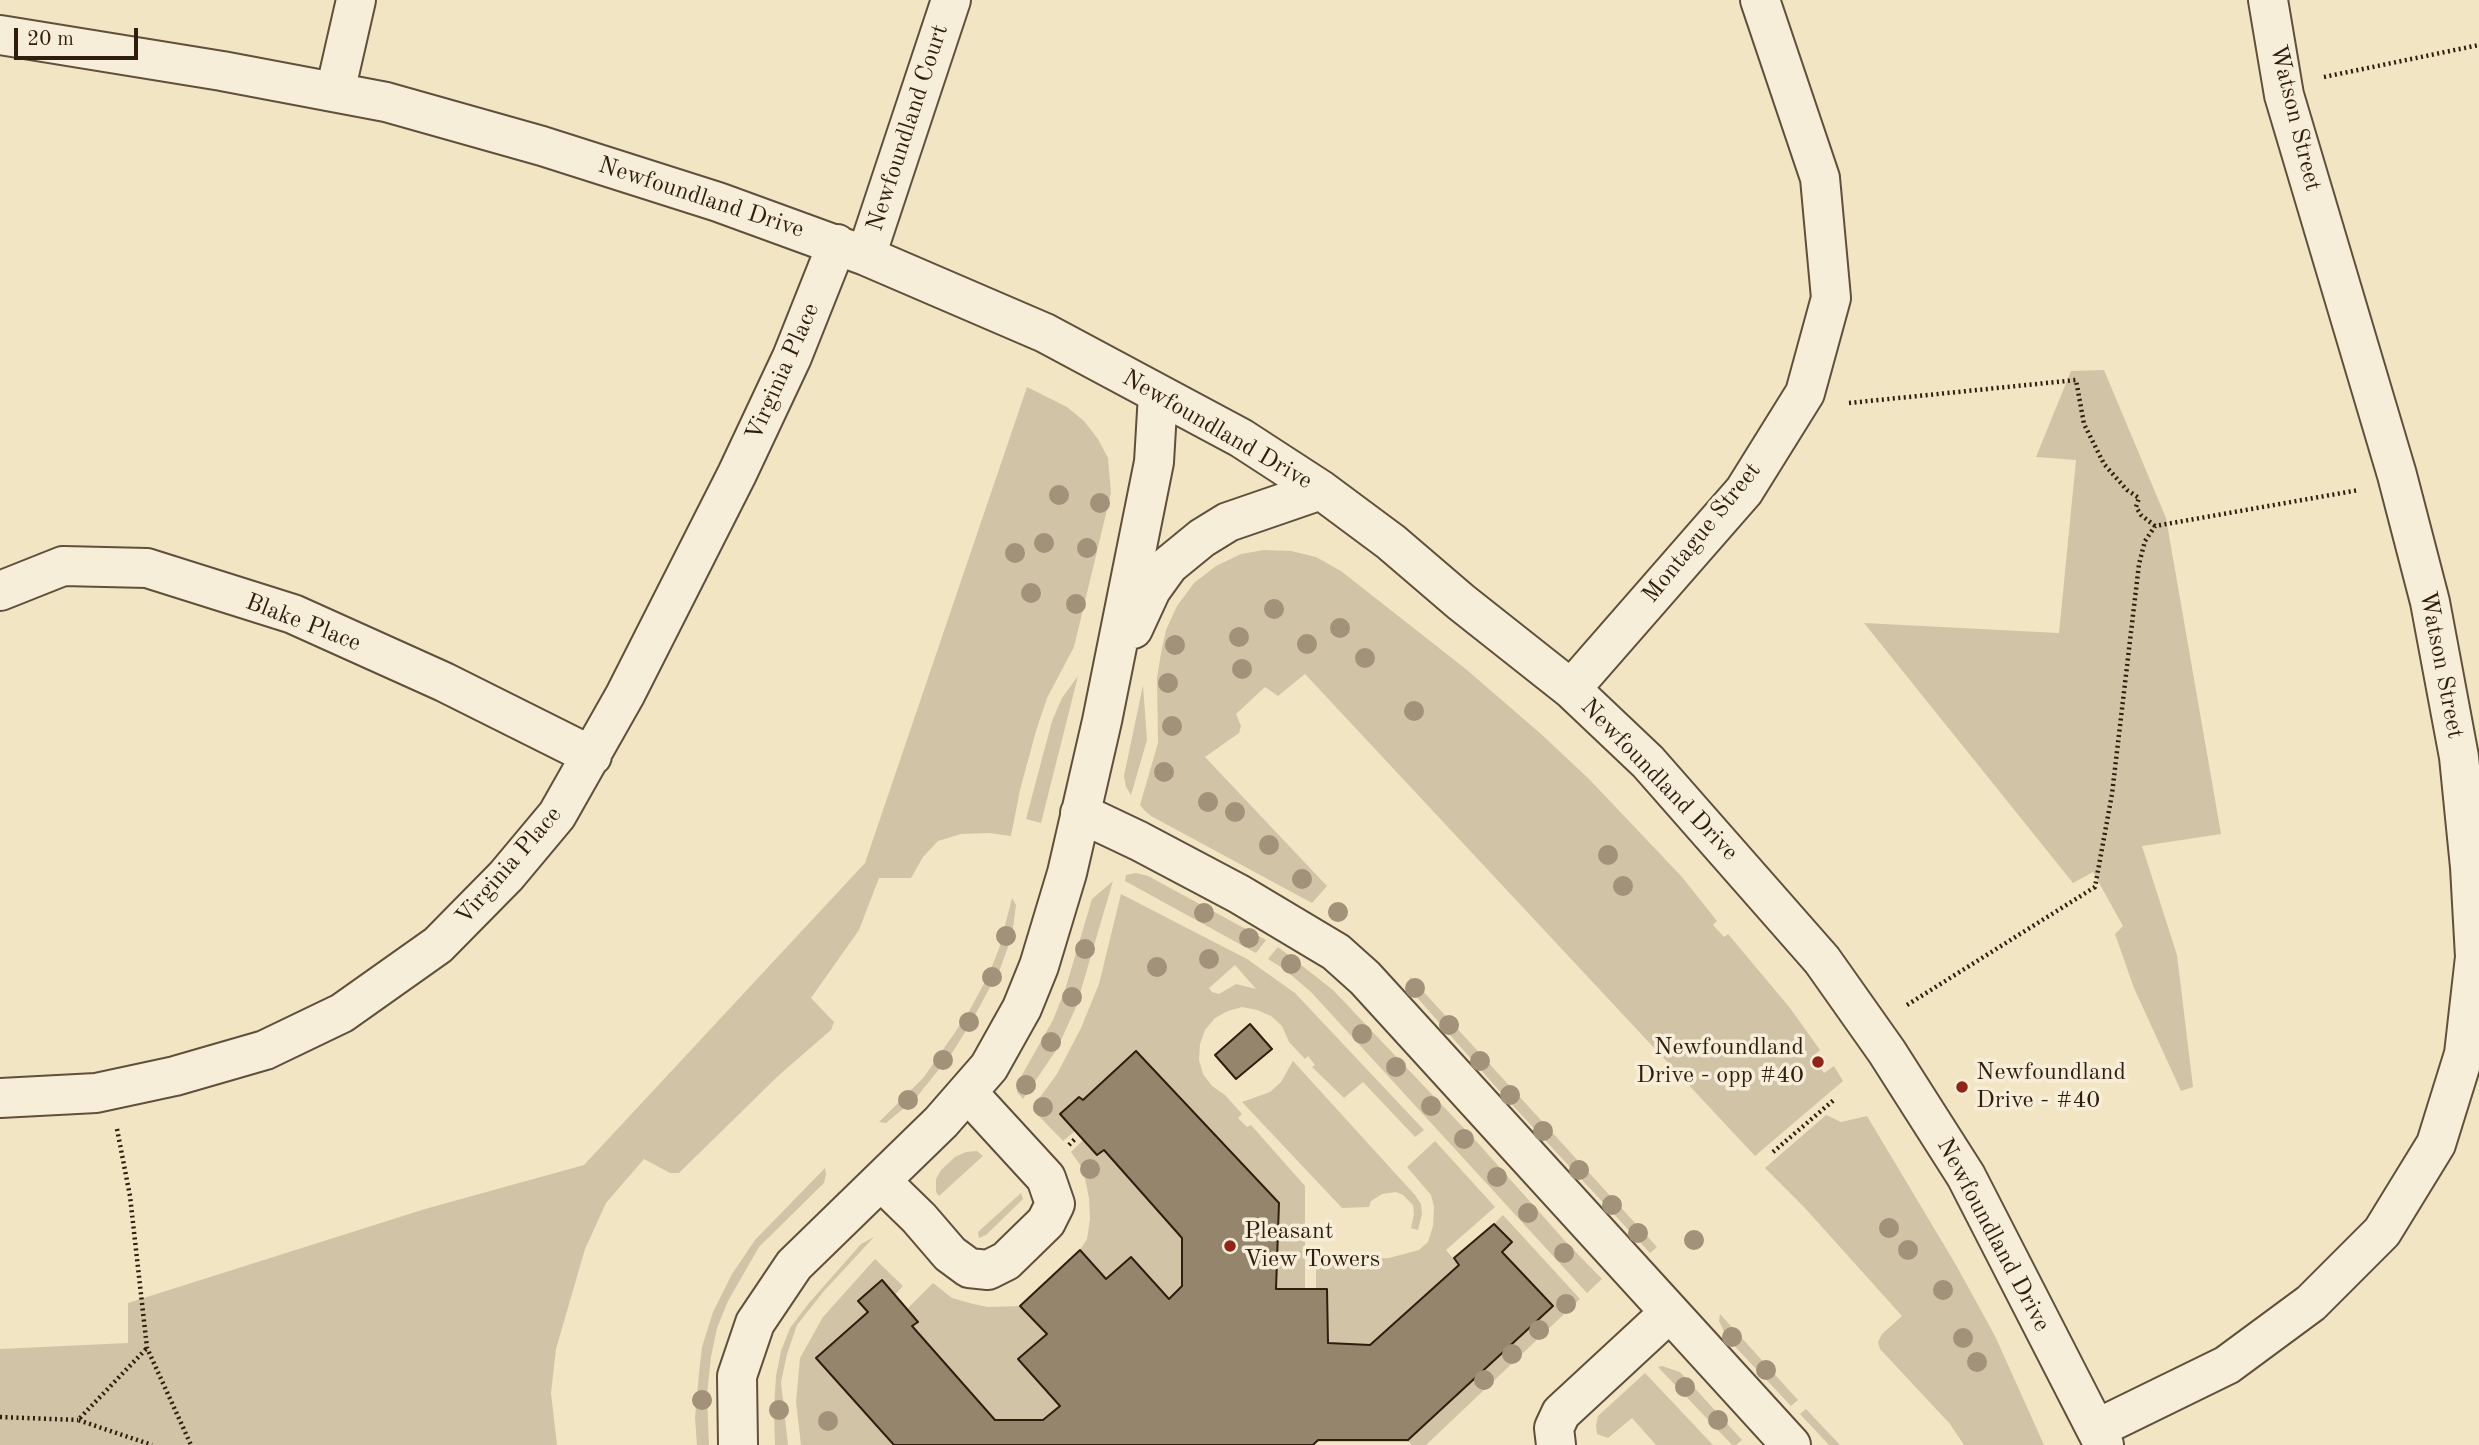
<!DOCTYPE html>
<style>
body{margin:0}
#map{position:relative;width:2479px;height:1445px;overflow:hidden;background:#f2e5c4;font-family:"Old Standard TT",serif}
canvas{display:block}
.scale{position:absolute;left:14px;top:28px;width:124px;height:32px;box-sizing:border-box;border:4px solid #2f1d0d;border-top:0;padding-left:9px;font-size:21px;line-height:24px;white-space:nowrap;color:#2f1d0d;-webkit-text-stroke:5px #f7eed9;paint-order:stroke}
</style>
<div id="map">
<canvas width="2479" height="1445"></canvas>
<div class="scale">20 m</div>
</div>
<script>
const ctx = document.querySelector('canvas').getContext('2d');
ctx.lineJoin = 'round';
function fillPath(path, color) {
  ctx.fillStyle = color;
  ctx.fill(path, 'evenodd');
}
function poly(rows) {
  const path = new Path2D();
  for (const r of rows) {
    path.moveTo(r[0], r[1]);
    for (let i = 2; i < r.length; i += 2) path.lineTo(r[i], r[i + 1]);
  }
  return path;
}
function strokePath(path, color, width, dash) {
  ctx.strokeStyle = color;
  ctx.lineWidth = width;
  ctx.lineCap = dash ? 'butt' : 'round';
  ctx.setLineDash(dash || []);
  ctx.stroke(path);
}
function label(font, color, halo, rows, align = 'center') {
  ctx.font = font + ' "Old Standard TT",serif';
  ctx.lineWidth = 7;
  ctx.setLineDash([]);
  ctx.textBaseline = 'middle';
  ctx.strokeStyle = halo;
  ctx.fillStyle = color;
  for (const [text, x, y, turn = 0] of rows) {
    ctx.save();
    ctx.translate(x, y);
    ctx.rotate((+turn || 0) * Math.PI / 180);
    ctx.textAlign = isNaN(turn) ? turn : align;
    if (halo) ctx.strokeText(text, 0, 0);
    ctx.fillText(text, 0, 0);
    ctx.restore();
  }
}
const green = poly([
 [2104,370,2166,518,2221,834,2142,846,2177,955,2193,1087,2181,1091,2134,988,2115,934,2123,926,2093,872,2073,883,1864,623,2059,633,2076,460,2036,457,2071,371],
 [1027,387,1067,407,1084,421,1098,439,1108,458,1111,493,1074,647,1047,698,1036,731,1020,790,1011,836,989,833,961,834,938,841,923,857,911,878,879,878,859,930,811,998,834,1022,831,1030,778,1076,679,1173,670,1173,644,1159,606,1203,585,1249,556,1349,551,1393,557,1445,0,1445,0,1349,128,1343,128,1303,425,1209,584,1165,865,863],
 [1264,550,1291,551,1316,557,1341,571,1467,670,1541,734,1589,779,1682,877,1717,921,1713,925,1724,937,1728,934,1790,1008,1820,1050,1812,1057,1824,1073,1834,1066,1843,1081,1755,1156,1305,674,1278,696,1265,687,1236,714,1241,726,1239,733,1205,757,1327,886,1312,903,1151,816,1144,810,1140,805,1158,743,1157,678,1161,653,1166,630,1177,606,1194,583,1216,566,1241,554],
 [1078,676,1041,823,1026,819,1052,721,1062,698],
 [1143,685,1147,740,1131,795,1126,787,1124,776],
 [1136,873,1148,876,1266,940,1256,953,1125,881,1126,875],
 [1113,881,1076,1007,1057,1049,1023,1099,1017,1092,1018,1082,1053,1020,1065,990,1092,899],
 [1121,894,1247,959,1295,993,1424,1130,1415,1137,1363,1082,1344,1098,1312,1067,1315,1065,1308,1056,1305,1059,1289,1042,1282,1026,1271,1016,1257,1010,1242,1007,1228,1011,1215,1018,1205,1030,1200,1044,1199,1060,1203,1074,1212,1086,1225,1095,1242,1114,1238,1118,1247,1127,1251,1125,1305,1186,1305,1289,1276,1289,1279,1203,1137,1052,1083,1100,1079,1097,1060,1114,1075,1131,1063,1141,1033,1110,1035,1104,1057,1074,1081,1028,1099,984],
 [1235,965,1256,989,1236,984,1219,994,1212,992,1209,988],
 [1012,898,1016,905,1012,936,1000,969,969,1026,952,1053,916,1098,886,1123,879,1122,924,1077,967,1015,987,978,999,949],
 [1278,947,1333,990,1477,1142,1565,1241,1602,1279,1587,1293,1311,992,1284,969,1268,959],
 [1410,977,1657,1247,1650,1253,1503,1095,1413,993,1409,987],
 [1293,1061,1415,1195,1421,1204,1422,1214,1418,1230,1411,1228,1414,1214,1413,1205,1403,1195,1396,1192,1382,1194,1371,1201,1369,1207,1342,1208,1242,1102,1270,1092,1281,1082],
 [1826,1115,1841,1122,1867,1116,1956,1265,1995,1336,2044,1445,1964,1445,1950,1424,1880,1349,1878,1342,1882,1334,1902,1316,1804,1207,1765,1168],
 [1083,1140,1097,1155,1104,1150,1182,1238,1182,1286,1169,1299,1106,1279,1080,1250,1087,1239,1090,1219,1089,1198,1083,1169,1071,1152],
 [1435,1141,1495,1207,1446,1250,1459,1265,1370,1345,1328,1343,1327,1290,1316,1290,1316,1261,1389,1258,1419,1250,1428,1242,1433,1226,1434,1207,1431,1195,1407,1167],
 [977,1151,983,1156,939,1196,936,1192,936,1179,941,1170,955,1157,966,1152],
 [825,1168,826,1174,824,1183,759,1247,728,1301,717,1328,711,1357,707,1395,709,1445,697,1445,695,1418,699,1373,702,1347,713,1312,732,1274,755,1240],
 [1021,1193,1023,1199,986,1235,979,1238,978,1232],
 [1503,1215,1580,1299,1426,1445,1412,1445,1409,1442,1315,1442,1318,1440,1408,1440,1553,1307,1502,1252,1512,1242,1494,1224],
 [874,1237,824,1291,797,1325,787,1354,781,1382,788,1445,775,1445,774,1410,776,1376,781,1351,790,1328,809,1303,861,1244],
 [875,1259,903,1286,895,1295,859,1301,868,1312,816,1358,894,1445,801,1445,796,1402,800,1358,823,1317],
 [933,1283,952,1298,973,1304,988,1307,1020,1306,1047,1334,1018,1360,1060,1406,1043,1420,995,1420,912,1326,918,1321,907,1309],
 [1720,1314,1798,1400,1791,1406,1727,1338,1719,1321],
 [1662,1366,1680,1372,1742,1440,1736,1445,1732,1445,1658,1367],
 [1645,1373,1713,1445,1656,1445,1632,1418,1608,1438,1597,1434,1596,1425,1598,1416],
 [1806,1409,1840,1445,1829,1445,1800,1414]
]);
const building = poly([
 [1250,1024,1272,1049,1236,1079,1215,1055,1250,1024],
 [1136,1051,1279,1203,1276,1289,1327,1289,1328,1343,1370,1345,1459,1265,1454,1258,1494,1224,1512,1242,1502,1252,1553,1306,1408,1440,1318,1440,1313,1445,894,1445,816,1358,868,1312,858,1301,882,1280,918,1322,912,1326,995,1420,1043,1420,1060,1406,1018,1359,1047,1334,1020,1306,1080,1250,1106,1279,1131,1257,1169,1299,1182,1286,1182,1238,1104,1150,1097,1155,1060,1114,1079,1097,1083,1100,1136,1051]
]);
const path = poly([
 [2324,77,2479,45],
 [1849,403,2076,380,2084,424,2104,464,2127,490,2139,498,2136,507,2141,515,2155,526],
 [1907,1005,2095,887,2112,794,2139,564,2145,541,2155,526,2359,490],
 [117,1129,130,1196,147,1348,191,1445],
 [1069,1145,1075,1139],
 [1773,1152,1835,1099],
 [146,1349,78,1420,152,1445],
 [0,1417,78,1420]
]);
const minor = poly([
 [0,35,222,71,386,102,542,146,718,202,866,256,1045,333,1241,438,1321,490,1391,542,1461,602,1571,689,1648,762,1822,960,1887,1052,1966,1176,2104,1445],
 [335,92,356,0],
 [866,256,951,0],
 [0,591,63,566,147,568,293,614,444,682,592,756],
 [1133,629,1151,590,1169,565,1202,538,1228,522,1321,490],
 [1571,689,1744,491,1805,393,1831,298,1820,178,1760,0],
 [1080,813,1139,841,1239,894,1336,952,1365,978,1791,1445],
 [0,1098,96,1093,175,1076,265,1050,342,1013,438,945,506,876,557,815,625,695,737,474,792,357,837,244],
 [881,1181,919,1218,950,1254,969,1268,988,1270,1006,1261,1046,1222,1055,1204,1046,1178,968,1093],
 [2096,1429,2227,1365,2311,1303,2382,1232,2436,1144,2464,1054,2475,957,2470,867,2459,757,2430,602,2397,475,2284,95,2268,0],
 [738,1445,737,1376,755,1323,794,1265,941,1122,989,1067,1022,1008,1039,966,1067,873,1102,721,1154,462,1158,394],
 [1556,1445,1554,1428,1561,1413,1669,1313]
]);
const trees = [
 [1059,495],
 [1100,503],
 [1044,543],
 [1087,548],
 [1015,553],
 [1031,593],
 [1076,604],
 [1274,609],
 [1340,628],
 [1239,637],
 [1307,644],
 [1175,645],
 [1365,658],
 [1242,669],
 [1168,683],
 [1414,711],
 [1172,726],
 [1164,772],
 [1208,802],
 [1235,812],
 [1269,845],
 [1608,855],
 [1302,879],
 [1623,886],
 [1338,912],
 [1204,913],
 [1006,936],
 [1249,938],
 [1085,949],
 [1209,959],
 [1291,964],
 [1157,967],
 [992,977],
 [1415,988],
 [1072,997],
 [969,1022],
 [1449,1025],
 [1362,1034],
 [1051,1042],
 [943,1060],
 [1480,1061],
 [1396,1067],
 [1026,1085],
 [1510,1095],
 [908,1100],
 [1431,1106],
 [1043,1107],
 [1543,1131],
 [1464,1139],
 [1090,1169],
 [1579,1170],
 [1497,1177],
 [1612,1205],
 [1528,1213],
 [1889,1228],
 [1638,1233],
 [1694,1240],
 [1908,1250],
 [1564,1253],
 [1943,1290],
 [1566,1304],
 [1539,1330],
 [1732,1337],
 [1963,1338],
 [1512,1354],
 [1977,1362],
 [1766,1370],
 [1484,1380],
 [1685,1387],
 [702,1400],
 [779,1410],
 [1718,1420],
 [828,1421]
];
const markers = [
 [1818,1062,7,"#8f2418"],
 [1962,1087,7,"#8f2418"],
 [1230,1246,7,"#8f2418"]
];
const streetNames = [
 ["Watson Street",2295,118,76],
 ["Newfoundland Court",908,128,-72],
 ["Newfoundland Drive",701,198,18],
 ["Virginia Place",783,372,-66],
 ["Newfoundland Drive",1217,430,30],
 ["Montague Street",1702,533,-51],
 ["Blake Place",303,623,21],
 ["Watson Street",2441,665,79],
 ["Newfoundland Drive",1659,780,46],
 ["Virginia Place",509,866,-49],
 ["Newfoundland Drive",1993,1235,62]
];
const poiNames = [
 ["Newfoundland",1804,1048,"right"],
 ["Drive - opp #40",1804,1076,"right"],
 ["Newfoundland",1976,1073],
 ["Drive - #40",1976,1101],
 ["Pleasant",1244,1232],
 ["View Towers",1244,1260]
];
fillPath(green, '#d1c3a5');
fillPath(building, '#94856c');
strokePath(building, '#2f1d0d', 2);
strokePath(minor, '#604f3b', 42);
strokePath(path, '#2f1d0d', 4.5, [2, 3.5]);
strokePath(minor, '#f7eed9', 38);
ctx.fillStyle = '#a29279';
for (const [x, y] of trees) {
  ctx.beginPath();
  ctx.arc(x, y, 10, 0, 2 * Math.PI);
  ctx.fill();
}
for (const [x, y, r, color] of markers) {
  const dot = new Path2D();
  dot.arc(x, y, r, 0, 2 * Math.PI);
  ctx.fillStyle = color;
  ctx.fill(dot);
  strokePath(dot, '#f7eed9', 2.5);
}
label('24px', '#2f1d0d', '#f7eed9', streetNames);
label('24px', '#2f1d0d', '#f7eed9', poiNames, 'left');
</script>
